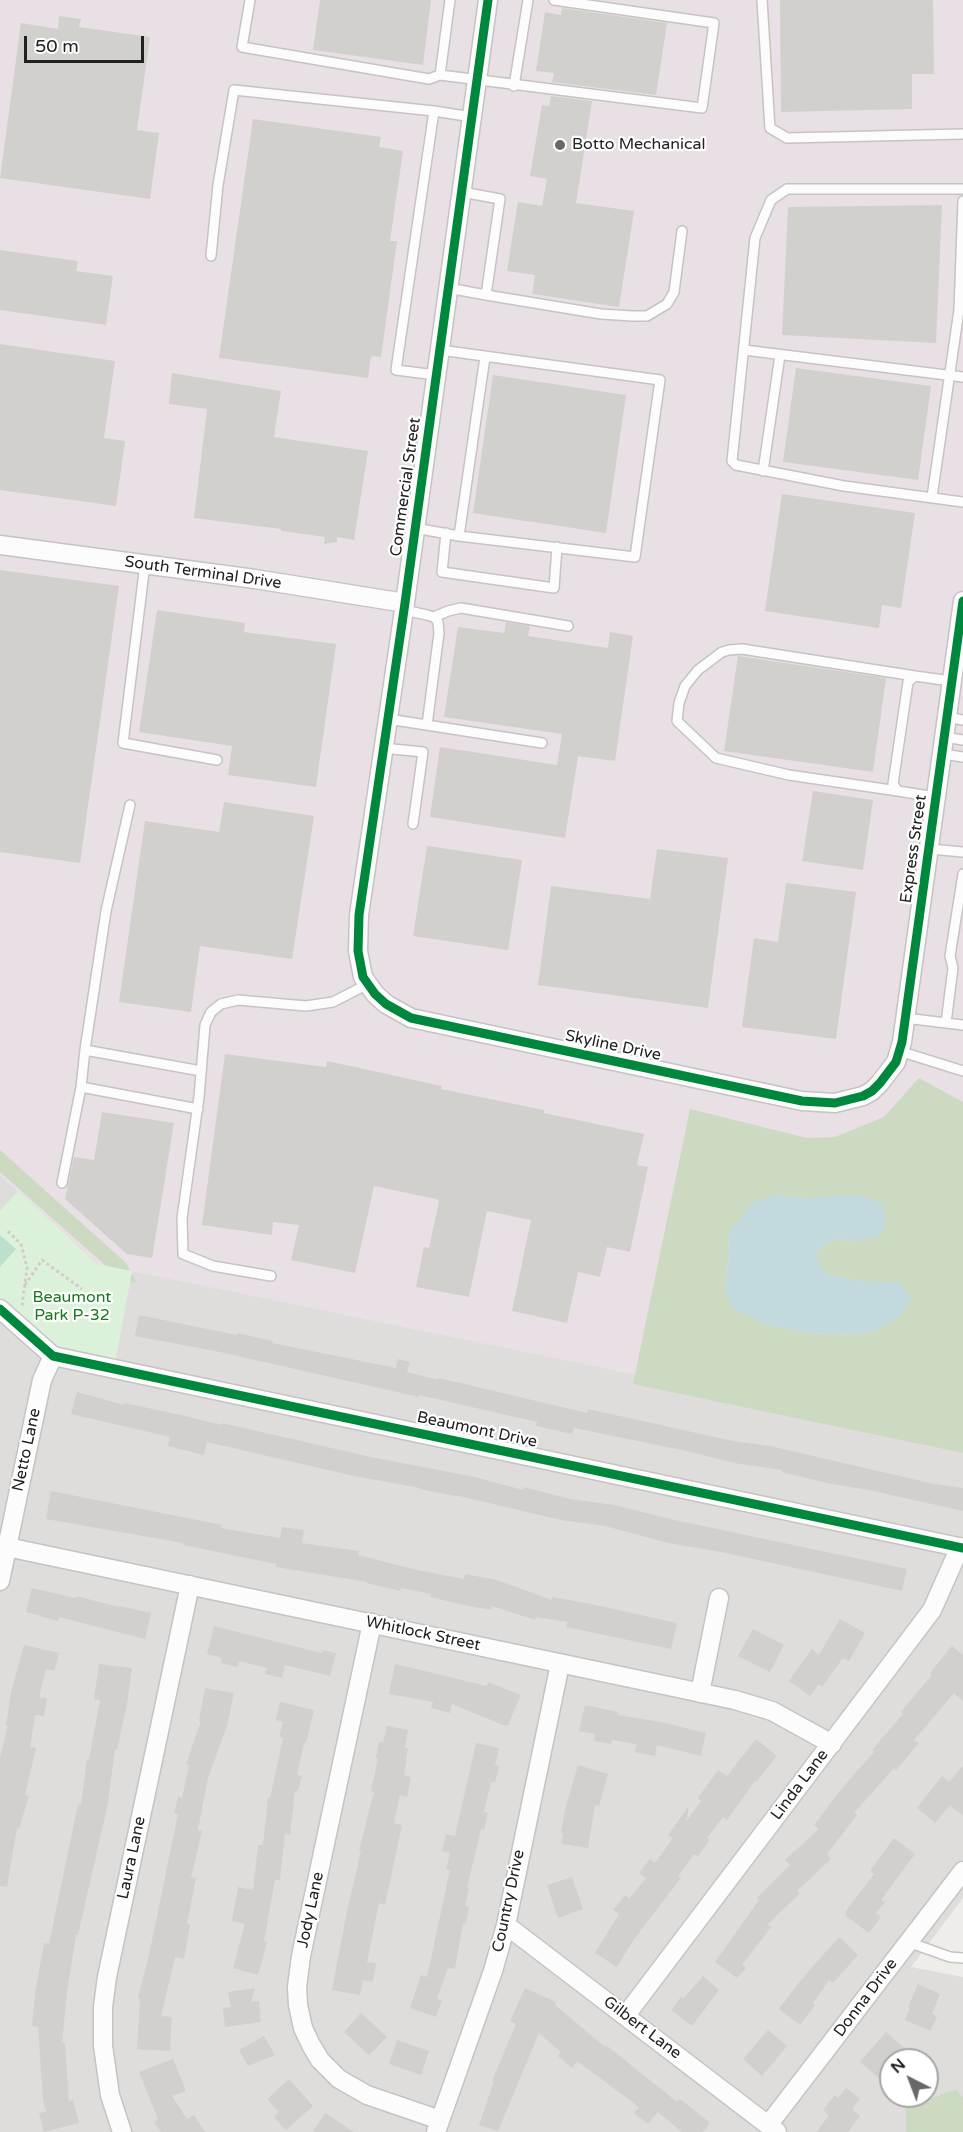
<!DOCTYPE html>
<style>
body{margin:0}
#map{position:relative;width:963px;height:2132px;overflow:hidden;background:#efedea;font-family:"Varela Round",sans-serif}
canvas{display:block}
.north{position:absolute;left:879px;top:2048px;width:60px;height:60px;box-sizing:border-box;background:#fff;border:2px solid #a6a6a6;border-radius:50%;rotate:318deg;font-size:16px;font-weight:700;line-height:24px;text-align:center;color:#212121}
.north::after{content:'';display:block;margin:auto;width:21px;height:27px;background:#696867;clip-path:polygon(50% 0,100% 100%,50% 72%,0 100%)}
.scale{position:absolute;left:24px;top:36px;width:120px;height:27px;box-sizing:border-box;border:3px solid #212121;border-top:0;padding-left:8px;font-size:18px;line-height:21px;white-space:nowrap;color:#212121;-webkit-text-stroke:4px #fff;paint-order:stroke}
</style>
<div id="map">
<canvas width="963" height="2132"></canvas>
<div class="north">N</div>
<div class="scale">50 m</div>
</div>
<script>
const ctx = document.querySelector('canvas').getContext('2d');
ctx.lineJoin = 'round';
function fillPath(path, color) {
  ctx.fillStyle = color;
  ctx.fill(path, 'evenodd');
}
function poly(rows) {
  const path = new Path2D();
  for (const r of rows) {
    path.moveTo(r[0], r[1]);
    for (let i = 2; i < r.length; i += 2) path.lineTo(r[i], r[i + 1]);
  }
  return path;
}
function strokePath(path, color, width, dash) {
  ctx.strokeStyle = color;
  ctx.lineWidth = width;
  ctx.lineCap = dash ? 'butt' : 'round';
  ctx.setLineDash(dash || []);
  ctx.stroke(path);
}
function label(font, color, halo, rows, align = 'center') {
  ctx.font = font + ' "Varela Round",sans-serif';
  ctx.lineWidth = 4.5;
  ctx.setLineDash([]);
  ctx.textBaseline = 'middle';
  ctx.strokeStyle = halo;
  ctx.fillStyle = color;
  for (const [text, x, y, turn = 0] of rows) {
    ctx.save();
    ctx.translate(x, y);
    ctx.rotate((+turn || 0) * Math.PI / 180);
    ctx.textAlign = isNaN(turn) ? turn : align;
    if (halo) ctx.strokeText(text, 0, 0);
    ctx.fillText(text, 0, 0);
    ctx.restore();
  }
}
const residential = poly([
 [0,1175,18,1191,963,1442,963,1898,911,1967,963,1977,963,2132,0,2132],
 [891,2060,927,2060,927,2096,891,2096]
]);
const industrial = poly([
 [0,0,963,0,963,1442,97,1264,0,1175]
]);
const forest = poly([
 [919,1078,963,1102,963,1453,633,1384,690,1109,807,1138,835,1137,884,1117],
 [778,1195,806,1199,854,1242,836,1238,820,1248,815,1259,827,1275,862,1281,877,1330,856,1335,811,1333,764,1324,725,1288,729,1256,728,1233],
 [0,1150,126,1263,137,1283,122,1280,0,1172],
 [956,2089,963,2098,963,2132,906,2132,906,2108]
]);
const park = poly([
 [18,1191,97,1264,132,1271,114,1369,53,1356,0,1309,0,1211]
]);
const pitch = poly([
 [0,1235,16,1249,0,1267]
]);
const water = poly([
 [778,1195,806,1199,840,1195,862,1196,883,1204,885,1223,881,1235,854,1242,836,1238,820,1248,816,1259,827,1275,862,1281,900,1283,911,1298,901,1315,877,1330,856,1335,811,1333,763,1324,731,1307,725,1288,729,1256,728,1233,753,1202]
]);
const building = poly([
 [320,0,431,0,423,65,313,50],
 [780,0,933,0,934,74,912,74,912,109,781,112],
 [562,8,667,23,656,95,552,82,554,73,536,71,545,12,561,15],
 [59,16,81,19,79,27,150,37,137,130,159,133,150,199,0,178,21,23,58,29],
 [551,96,592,101,576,203,634,211,619,307,532,294,535,275,507,271,518,202,542,206,547,179,530,176,542,105,549,106],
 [253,119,381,137,379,147,403,151,390,241,397,241,381,357,371,356,368,378,219,358],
 [942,205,936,343,782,335,788,207],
 [0,250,78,261,76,271,113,276,106,325,0,310],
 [0,344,115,361,104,438,125,441,116,506,0,490],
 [796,368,931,386,918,480,783,462],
 [172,373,281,391,274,437,368,451,354,540,337,537,337,542,324,544,325,537,281,531,281,529,194,518,207,409,169,404],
 [493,375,626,395,606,533,473,513],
 [782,494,915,513,901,608,882,605,879,628,765,611],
 [0,570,119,586,80,863,0,852],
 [157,610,245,623,244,632,336,644,316,787,228,775,232,746,139,732],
 [506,622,530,626,528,636,608,648,610,632,633,636,615,761,578,756,565,838,430,817,440,747,557,765,562,734,444,717,458,627,504,633],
 [738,656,886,678,873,772,724,751],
 [813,791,873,800,863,870,802,861],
 [224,802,314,816,292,959,200,946,191,1012,119,1002,145,821,219,832],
 [427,846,522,860,508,950,413,936],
 [657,849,728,858,708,1008,538,985,551,886,650,899],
 [786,883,856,892,836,1039,742,1027,754,938,778,942],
 [225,1054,326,1067,327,1061,442,1086,441,1089,544,1110,544,1113,644,1134,637,1165,648,1167,630,1252,607,1247,600,1277,578,1272,567,1323,512,1311,531,1220,487,1211,469,1297,416,1287,424,1247,429,1248,439,1201,436,1199,374,1186,355,1273,291,1260,299,1225,273,1222,272,1235,202,1225],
 [102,1112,174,1123,152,1258,127,1254,65,1199,74,1157,94,1160],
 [139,1315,237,1335,237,1333,273,1341,272,1343,396,1368,398,1359,410,1362,407,1372,439,1380,439,1378,587,1413,588,1409,733,1441,770,1446,934,1484,963,1488,963,1511,869,1490,827,1483,782,1472,782,1470,734,1463,682,1450,574,1428,572,1434,536,1426,537,1422,419,1395,419,1397,220,1352,135,1336],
 [77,1392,124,1405,125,1403,176,1414,222,1425,222,1423,371,1457,475,1477,523,1490,524,1487,570,1499,614,1505,670,1519,907,1569,902,1591,716,1551,668,1543,605,1526,561,1520,455,1495,455,1496,419,1489,420,1488,354,1476,207,1442,204,1455,168,1446,170,1437,71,1414],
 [51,1491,222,1525,221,1528,280,1538,282,1527,304,1530,302,1543,358,1551,358,1555,417,1570,464,1579,465,1574,497,1580,552,1600,552,1597,586,1603,677,1623,671,1649,566,1627,567,1622,536,1617,535,1620,492,1606,491,1610,459,1604,430,1597,431,1594,401,1588,400,1591,366,1583,367,1582,276,1567,276,1564,183,1545,183,1543,46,1519],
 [32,1588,75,1598,76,1596,119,1607,119,1606,151,1613,145,1639,59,1617,58,1621,26,1612],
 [840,1619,865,1633,849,1661,843,1658,822,1687,819,1684,810,1696,789,1681,812,1649,819,1655],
 [214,1626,322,1653,323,1650,336,1653,330,1676,285,1665,282,1678,265,1674,267,1668,239,1661,237,1667,221,1663,222,1658,207,1654],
 [753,1629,784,1645,770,1672,738,1656],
 [24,1645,59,1653,54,1671,46,1669,39,1697,47,1698,44,1716,35,1715,30,1747,36,1748,25,1795,29,1796,19,1829,17,1828,7,1887,0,1886,0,1758,8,1726,6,1726,11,1692],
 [952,1646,963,1655,963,1701,954,1693,914,1740,919,1743,896,1770,894,1768,854,1813,857,1815,827,1854,831,1859,797,1891,800,1893,767,1925,771,1927,742,1965,746,1968,737,1978,715,1962,759,1900,757,1898,790,1865,785,1860,819,1829,814,1825,843,1787,874,1752,872,1750,903,1714,901,1712,932,1675,930,1673],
 [99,1664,132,1668,127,1704,117,1750,115,1749,108,1803,78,1935,76,1935,67,1992,62,2043,65,2043,69,2101,73,2100,79,2123,44,2132,39,2113,46,2112,43,2100,38,2027,32,2026,35,1993,44,1943,49,1944,78,1804,81,1805,87,1759,89,1759,100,1700,94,1699],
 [395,1664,487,1686,488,1682,521,1695,508,1725,503,1725,452,1704,450,1713,431,1708,433,1702,389,1694],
 [205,1688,234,1693,227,1726,208,1778,198,1830,202,1831,191,1877,196,1878,187,1924,190,1925,184,1959,175,1957,161,2016,172,2017,170,2051,137,2049,140,1999,138,1998,149,1955,178,1814,174,1813,178,1797,182,1798,189,1765,186,1764,201,1721,199,1721],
 [280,1702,314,1710,306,1743,304,1743,297,1775,302,1776,298,1791,295,1791,290,1835,285,1834,280,1880,275,1880,264,1941,267,1942,258,1975,233,1968,245,1924,232,1921,238,1887,253,1890,258,1845,263,1845,268,1798,270,1798,283,1738,279,1737,283,1722,276,1720],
 [585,1705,618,1712,618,1715,661,1722,706,1733,701,1756,657,1745,655,1756,635,1752,636,1744,612,1740,611,1744,594,1741,595,1734,579,1731],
 [387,1726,408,1730,405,1747,408,1748,404,1775,411,1777,407,1797,400,1795,394,1823,402,1825,385,1905,379,1903,367,1962,376,1963,373,1982,363,1980,360,1995,332,1990,347,1911,361,1851,359,1851,374,1792,371,1791,378,1758,376,1758,379,1742,383,1742],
 [756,1739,777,1756,756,1782,755,1781,727,1820,723,1817,707,1838,710,1840,698,1856,694,1854,678,1876,681,1878,634,1939,617,1967,595,1953,619,1914,613,1910,625,1895,629,1899,646,1878,639,1873,650,1859,655,1863,673,1838,668,1835,689,1806,686,1822,701,1801,698,1798,718,1770,727,1776],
 [476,1743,499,1748,495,1765,499,1766,495,1783,491,1782,484,1812,488,1813,484,1830,481,1829,467,1888,469,1888,465,1906,469,1907,466,1924,463,1923,455,1969,448,1968,437,1999,442,2000,436,2017,410,2008,421,1975,427,1977,450,1870,446,1869,450,1853,442,1851,446,1834,455,1836],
 [578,1765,608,1774,599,1806,595,1805,588,1848,562,1844,563,1833,561,1833,565,1810],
 [963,1766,963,1816,950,1805,935,1823,917,1808,942,1776,949,1782],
 [894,1838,915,1854,881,1900,885,1902,876,1913,881,1917,869,1933,846,1916,846,1911,874,1874,870,1871],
 [572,1877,583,1909,558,1918,547,1885],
 [839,1937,858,1955,833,1983,829,1980,813,2003,815,2005,800,2025,779,2009,801,1980],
 [703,1976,719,1990,692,2026,671,2010,681,1997,683,1999],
 [918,1984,940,1994,932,2014,937,2017,930,2031,905,2020,910,2008,908,2007],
 [255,1988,251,2002,259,2001,261,2022,225,2027,223,2008,231,2007,228,1992],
 [525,1988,556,2002,555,2005,605,2047,606,2045,677,2102,680,2099,710,2123,703,2132,682,2132,658,2112,648,2124,634,2113,639,2107,577,2061,572,2068,558,2056,561,2052,539,2033,498,2131,479,2125,494,2081,492,2081,516,2024,510,2021],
 [361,2013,387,2037,369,2055,344,2032],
 [768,2030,787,2046,762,2076,743,2059],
 [886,2032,918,2060,891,2060,891,2066,880,2079,860,2062],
 [264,2036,275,2055,248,2066,239,2050],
 [397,2040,429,2051,421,2075,389,2064],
 [173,2059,186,2091,172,2096,187,2119,194,2115,205,2132,161,2132,154,2122,158,2119,139,2072],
 [289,2079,313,2106,286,2130,274,2117,279,2112,267,2099],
 [846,2088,860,2099,852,2109,860,2116,848,2132,817,2132,829,2115,823,2110,835,2095,838,2098],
 [325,2113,354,2132,313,2132]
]);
const path = poly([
 [8,1231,21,1244,27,1268,22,1306],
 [25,1285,42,1260,82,1289]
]);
const lane = poly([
 [250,0,242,47,429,79,440,75],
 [450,0,440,75,702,108,714,23,554,0],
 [762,0,770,128,787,138,963,134],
 [514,86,528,0],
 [963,189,787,189,771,200,755,238,732,461,736,465,844,486,963,502],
 [211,256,218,185,234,90,434,111],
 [448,288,486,295,500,199,462,192],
 [486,295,601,314,632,316,647,316,667,304,674,292,682,231],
 [744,350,963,377],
 [436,375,396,370,434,111,472,117],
 [763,471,780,355],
 [932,497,959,310,963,201],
 [415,528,459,536,635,557,660,380,440,350],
 [446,533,442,572,554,588,557,547],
 [459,536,485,357],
 [145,564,123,743,217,760],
 [404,610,427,615,434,617,438,622,439,633,427,725],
 [434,617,448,611,461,608,568,626],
 [947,717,963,720],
 [388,719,542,743],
 [945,737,963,740],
 [383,748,423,752,413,824],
 [943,754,963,757],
 [898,791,789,775,716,758,677,721,679,703,685,686,698,670,722,652,729,650,742,649,915,676],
 [935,797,898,791,893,784,908,682,915,676,951,681],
 [130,805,106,911,85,1050,201,1071],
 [930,849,963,852],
 [905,1018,963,1025],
 [946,1023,953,968,950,956,963,874],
 [899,1051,963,1071],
 [81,1087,198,1109],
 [62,1183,81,1087,85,1050],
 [271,1276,213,1266,183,1254,182,1218,199,1097,205,1025,211,1012,221,1004,238,1000,306,1006,333,1002,368,984],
 [908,1942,950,1957,963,1958]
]);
const street = poly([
 [488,0,404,610,359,915,358,951,363,977,375,994,386,1004,411,1018,802,1101,835,1103,863,1096,872,1091,880,1083,896,1062,902,1042,963,601],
 [0,545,255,579,405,603],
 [0,1309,53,1356,963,1548],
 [7,1547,735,1700,772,1711,832,1744],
 [0,1581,42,1380,53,1356],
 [372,1623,301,1956,297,1987,298,2005,303,2028,311,2045,320,2060,339,2079,367,2095,440,2120],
 [700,1693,719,1598],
 [506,1925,777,2132],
 [626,2015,932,1610,960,1547],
 [769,2124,963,1871],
 [122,2132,110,2095,103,2046,103,2007,107,1977,190,1585],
 [436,2132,493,1971,506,1925,560,1664]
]);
const cycleway = poly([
 [488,0,404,610,359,915,358,951,363,977,375,994,386,1004,411,1018,802,1101,835,1103,863,1096,872,1091,880,1083,896,1062,902,1042,963,601],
 [0,1309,53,1356,963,1548]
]);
const markers = [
 [560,145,6,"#696867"]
];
const poiNames = [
 ["Botto Mechanical",572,145]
];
const streetNames = [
 ["Commercial Street",406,487,-82],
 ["South Terminal Drive",203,573,8],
 ["Express Street",914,849,-82],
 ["Skyline Drive",613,1046,12],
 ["Beaumont Drive",477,1430,12],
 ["Netto Lane",27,1450,-78],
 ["Whitlock Street",423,1634,12],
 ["Linda Lane",800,1785,-53],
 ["Laura Lane",132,1858,-78],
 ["Country Drive",509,1901,-78],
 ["Jody Lane",311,1910,-78],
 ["Donna Drive",866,1998,-53],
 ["Gilbert Lane",642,2028,37]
];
const parkNames = [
 ["Beaumont",72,1298],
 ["Park P-32",72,1316]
];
fillPath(residential, '#dedddb');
fillPath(industrial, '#e8e0e4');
fillPath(forest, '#ccdac2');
fillPath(park, '#dcf1da');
fillPath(pitch, '#bbe1ce');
fillPath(water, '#c2d9de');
fillPath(building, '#d2d0cd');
strokePath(lane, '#c5c4c2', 12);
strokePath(street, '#c5c4c2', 21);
strokePath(path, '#d6cac9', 3, [3, 3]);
strokePath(lane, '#fdfcfc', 9);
strokePath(street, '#fdfcfc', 18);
strokePath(cycleway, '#00873e', 9);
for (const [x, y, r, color] of markers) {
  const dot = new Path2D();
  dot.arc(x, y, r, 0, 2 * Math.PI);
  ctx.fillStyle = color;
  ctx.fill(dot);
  strokePath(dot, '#fff', 2);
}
label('16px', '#212121', '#fff', poiNames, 'left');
label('16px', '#212121', '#fff', streetNames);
label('16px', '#18771b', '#fff', parkNames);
</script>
